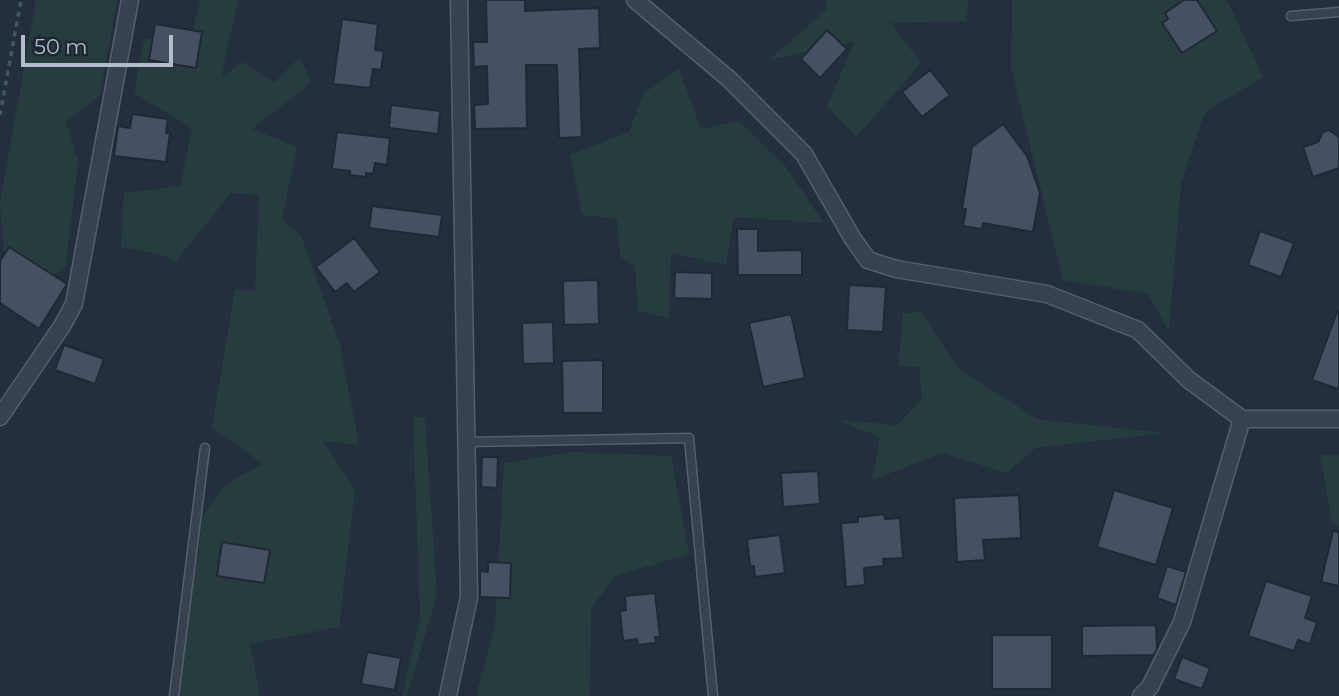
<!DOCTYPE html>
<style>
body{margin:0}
#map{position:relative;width:1339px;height:696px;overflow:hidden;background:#242f3e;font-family:Montserrat,sans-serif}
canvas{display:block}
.scale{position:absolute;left:21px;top:35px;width:152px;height:32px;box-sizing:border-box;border:4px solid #b4bcc9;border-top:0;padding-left:9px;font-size:21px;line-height:24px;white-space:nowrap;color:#b4bcc9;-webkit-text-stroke:5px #1d2633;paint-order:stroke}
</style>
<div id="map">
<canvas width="1339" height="696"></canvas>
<div class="scale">50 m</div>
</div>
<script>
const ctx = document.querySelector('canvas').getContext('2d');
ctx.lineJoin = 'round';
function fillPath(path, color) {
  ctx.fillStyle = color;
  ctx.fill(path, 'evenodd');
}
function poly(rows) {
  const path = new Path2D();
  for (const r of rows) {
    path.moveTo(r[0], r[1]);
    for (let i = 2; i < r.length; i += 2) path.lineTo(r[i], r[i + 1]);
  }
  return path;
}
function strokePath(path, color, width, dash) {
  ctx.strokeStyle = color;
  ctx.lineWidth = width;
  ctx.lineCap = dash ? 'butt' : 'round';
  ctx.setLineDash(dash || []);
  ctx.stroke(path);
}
const green = poly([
 [36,0,117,0,100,95,66,122,78,160,66,266,42,284,5,264,0,203],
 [200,0,238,0,221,79,242,62,274,83,299,58,312,82,252,129,297,147,282,219,301,235,340,345,359,445,323,441,355,490,339,627,250,644,260,696,178,696,192,585,199,550,202,517,226,484,263,464,212,427,235,289,255,291,259,195,231,193,176,261,159,254,121,247,124,193,180,186,192,128,134,93,144,39,192,34],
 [826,0,969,0,966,21,891,23,921,63,856,137,827,107,854,42,769,60,826,10],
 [1012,0,1227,0,1263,77,1205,112,1181,183,1169,331,1148,294,1063,280,1011,68],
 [679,69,701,129,739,121,785,166,824,223,734,217,726,265,671,253,669,318,638,311,635,266,620,256,617,219,582,215,570,155,629,132,644,93],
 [921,312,958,368,1037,419,1165,433,1035,448,1007,473,942,453,872,480,880,437,837,420,897,425,922,399,919,367,898,366,903,313],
 [413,416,425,418,437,595,407,696,402,696,420,618],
 [574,452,671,456,689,554,615,576,591,608,590,696,476,696,495,626,504,463],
 [1320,455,1339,455,1339,526,1332,522]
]);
const building = poly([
 [486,0,525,0,525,11,599,8,600,48,579,49,582,137,559,138,557,65,526,65,527,128,475,129,474,105,488,104,487,66,474,67,473,42,487,42,486,0],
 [1184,0,1197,0,1217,31,1182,53,1162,23,1168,19,1165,13,1184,0],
 [342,19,378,24,375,50,384,51,381,70,373,69,370,88,333,84,342,19],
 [155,24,202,32,196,68,149,60,155,24],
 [827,30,847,49,820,78,801,59,827,30],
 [930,70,950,95,922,117,902,92,930,70],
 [391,105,440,111,438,134,389,128,391,105],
 [132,114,168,119,166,133,170,133,166,162,114,156,118,126,130,128,132,114],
 [1003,124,1027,156,1040,193,1033,232,983,223,982,229,963,226,966,209,962,209,972,147,1003,124],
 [1329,130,1339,137,1339,168,1313,177,1303,147,1318,142,1323,132,1329,130],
 [337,132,390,138,387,165,375,163,373,174,366,173,366,177,350,175,350,171,332,169,337,132],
 [372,206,442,215,439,237,369,228,372,206],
 [737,229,758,229,758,251,802,250,802,275,738,275,737,229],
 [1260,231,1294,243,1281,277,1248,265,1260,231],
 [354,238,380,272,354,292,347,283,335,292,316,267,354,238],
 [9,247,67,284,39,329,0,303,0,261,9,247],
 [675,272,712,273,712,299,674,298,675,272],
 [598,280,599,324,564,325,563,281,598,280],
 [849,285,886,287,883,332,847,330,849,285],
 [1337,312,1339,312,1339,389,1312,380,1337,312],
 [791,314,805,378,763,387,749,323,791,314],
 [553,322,554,363,523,364,522,323,553,322],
 [64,345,104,359,95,384,55,370,64,345],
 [603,360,603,413,563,413,562,361,603,360],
 [482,457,498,457,497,488,481,487,482,457],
 [818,471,820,504,783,507,781,473,818,471],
 [1114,490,1173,508,1156,565,1097,547,1114,490],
 [1019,495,1021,538,983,540,985,560,957,562,954,498,1019,495],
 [884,514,885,519,900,518,903,558,883,559,884,566,864,568,865,585,846,587,841,523,858,522,858,517,884,514],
 [1333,531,1339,532,1339,586,1321,582,1333,531],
 [780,535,785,573,755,577,754,566,750,566,747,539,780,535],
 [222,542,270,550,264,583,217,576,222,542],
 [488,562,511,563,510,598,480,597,480,571,488,572,488,562],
 [1167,566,1186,572,1176,605,1157,598,1167,566],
 [1266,581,1312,596,1305,618,1317,622,1310,644,1298,640,1294,651,1248,636,1266,581],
 [655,593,660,637,655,637,656,643,638,645,637,639,623,641,620,611,626,610,625,596,655,593],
 [1156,625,1157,649,1154,655,1082,656,1082,626,1156,625],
 [992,635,1052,635,1052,689,992,689,992,635],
 [367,652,401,658,395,690,361,684,367,652],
 [1182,657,1210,668,1202,689,1174,679,1182,657]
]);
const path = poly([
 [0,115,21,0]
]);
const lane = poly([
 [1291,16,1339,12],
 [466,442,689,438,713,696],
 [174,696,205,448]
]);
const street = poly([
 [635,0,729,79,804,154,853,239,868,260,896,269,1047,294,1138,330,1189,380,1242,419,1339,419],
 [0,417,62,326,74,304,130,0],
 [448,696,469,597,459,0],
 [1141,696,1150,687,1182,622,1242,419]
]);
fillPath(green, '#263c3f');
fillPath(building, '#455162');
strokePath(building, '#1f2835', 2);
strokePath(lane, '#565f6c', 11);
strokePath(street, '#565f6c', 19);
strokePath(path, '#44595c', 3.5, [5, 5]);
strokePath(lane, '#38414e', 8);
strokePath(street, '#38414e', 16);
</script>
